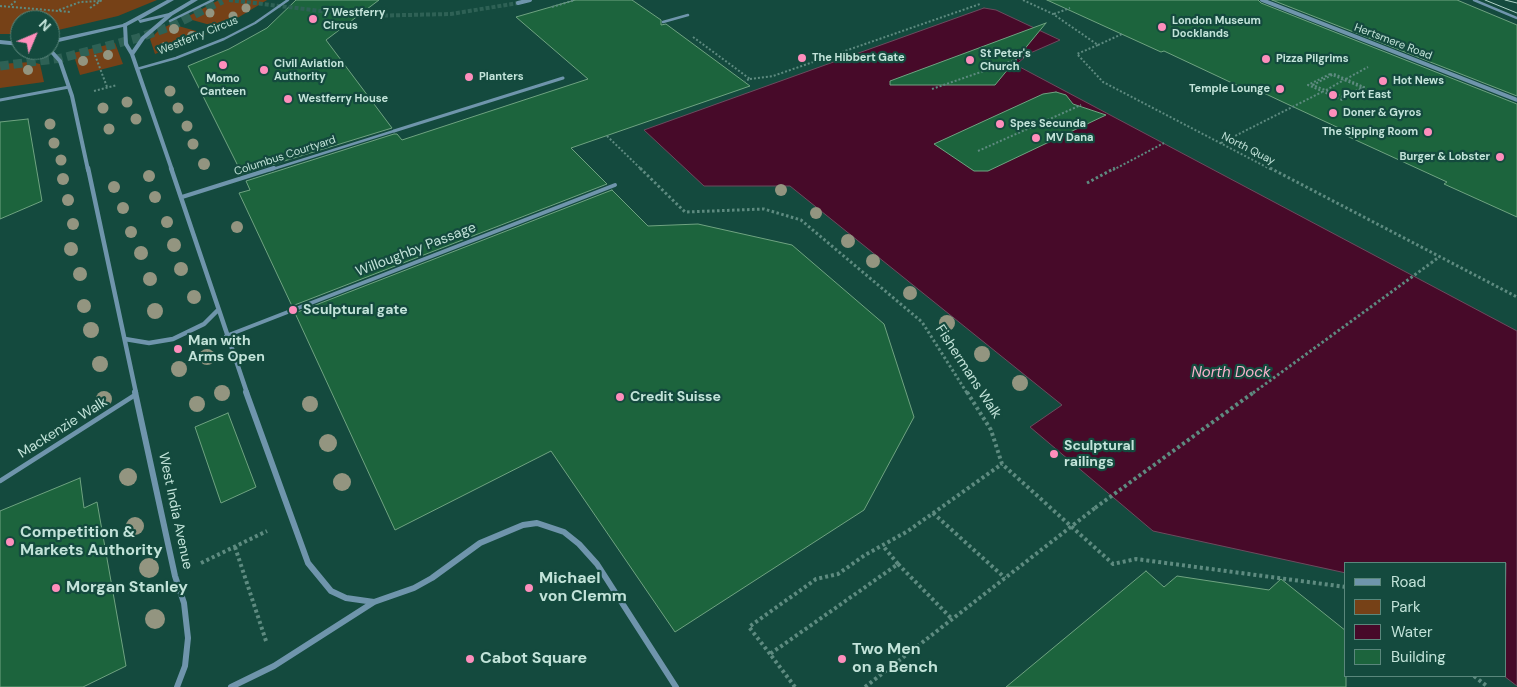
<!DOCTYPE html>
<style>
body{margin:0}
#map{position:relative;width:1517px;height:687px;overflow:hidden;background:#144a3e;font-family:"DM Sans",sans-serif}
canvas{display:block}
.legend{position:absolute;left:1344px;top:562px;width:162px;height:115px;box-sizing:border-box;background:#144a3e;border:1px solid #5a877c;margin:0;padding:6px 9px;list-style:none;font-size:15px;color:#c2e3d9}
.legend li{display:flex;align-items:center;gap:10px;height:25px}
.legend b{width:25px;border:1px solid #5a877c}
.north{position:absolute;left:10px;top:10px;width:50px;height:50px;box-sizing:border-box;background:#144a3e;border:1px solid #5a877c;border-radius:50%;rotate:45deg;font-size:14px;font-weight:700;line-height:20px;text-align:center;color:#c2e3d9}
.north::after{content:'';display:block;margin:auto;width:18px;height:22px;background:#fe8ebc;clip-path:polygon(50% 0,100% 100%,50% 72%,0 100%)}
</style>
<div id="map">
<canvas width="1517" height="687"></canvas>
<ul class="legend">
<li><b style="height:6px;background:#6f95ac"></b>Road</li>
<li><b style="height:14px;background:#764117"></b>Park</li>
<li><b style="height:14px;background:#470a29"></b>Water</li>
<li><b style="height:14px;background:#1c643d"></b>Building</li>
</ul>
<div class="north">N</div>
</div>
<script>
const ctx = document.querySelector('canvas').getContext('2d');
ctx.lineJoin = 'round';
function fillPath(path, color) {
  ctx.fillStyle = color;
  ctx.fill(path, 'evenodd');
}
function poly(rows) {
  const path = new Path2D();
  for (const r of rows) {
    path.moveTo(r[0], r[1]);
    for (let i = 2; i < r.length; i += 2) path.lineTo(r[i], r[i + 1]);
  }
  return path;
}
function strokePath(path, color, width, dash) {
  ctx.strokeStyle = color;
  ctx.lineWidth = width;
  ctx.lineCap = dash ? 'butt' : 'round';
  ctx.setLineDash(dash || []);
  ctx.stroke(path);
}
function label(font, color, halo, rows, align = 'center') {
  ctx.font = font + ' "DM Sans",sans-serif';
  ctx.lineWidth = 4.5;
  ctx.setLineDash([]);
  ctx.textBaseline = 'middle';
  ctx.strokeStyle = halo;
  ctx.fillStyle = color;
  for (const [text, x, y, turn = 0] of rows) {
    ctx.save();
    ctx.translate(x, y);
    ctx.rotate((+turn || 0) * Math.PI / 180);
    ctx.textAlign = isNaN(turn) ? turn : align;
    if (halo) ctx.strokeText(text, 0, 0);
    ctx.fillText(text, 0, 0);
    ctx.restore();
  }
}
const green = poly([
 [0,0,157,0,118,16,54,31,50,31,50,20,20,20,20,34,0,34],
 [219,0,267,0,221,28,185,18],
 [171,24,207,34,155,54,150,39,159,30],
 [115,43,123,64,80,75,73,53],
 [31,62,40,64,44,82,0,88,0,64]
]);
const water = poly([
 [984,8,996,10,1060,40,1028,54,1016,65,1517,331,1517,686,1504,676,1506,563,1346,563,1346,573,1153,531,1030,427,1062,405,790,186,704,186,644,130,984,8]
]);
const building = poly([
 [296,0,379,0,326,40,392,128,242,174,188,66,229,49,267,28,296,0],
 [575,0,632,0,661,20,661,25,666,24,750,86,571,148,607,184,292,306,239,193,250,190,246,181,394,134,397,134,402,140,588,79,516,17,575,0],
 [1047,0,1258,0,1261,3,1517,104,1517,217,1444,184,1447,182,1336,131,1339,128,1285,103,1251,87,1247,90,1164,51,1161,52,1047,0],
 [1272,0,1457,0,1517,25,1517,96,1272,0],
 [1046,23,995,85,890,85,890,81,1046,23],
 [1056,92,1066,95,1073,104,1106,115,988,171,974,171,934,144,1043,94,1056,92],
 [28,119,42,201,0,219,0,122,28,119],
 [612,190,648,226,698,224,792,245,884,324,914,417,864,510,675,632,551,451,395,530,295,313,612,190],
 [228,413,256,487,221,503,195,427,228,413],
 [80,478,84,508,97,502,126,666,83,687,0,687,0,511,80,478],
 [1146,571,1164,587,1177,576,1269,590,1281,579,1346,631,1346,687,1006,687,1146,571]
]);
const minorTunnel = poly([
 [229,0,363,16,451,14,518,3]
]);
const primaryTunnel = poly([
 [0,66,62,58,138,38,172,26,222,0]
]);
const pathFar2 = poly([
 [1023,0,1053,14,1098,45,1077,54,1103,82,1272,170],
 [11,5,17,0],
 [0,6,71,12],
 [552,7,575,0],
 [90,8,102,0],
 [59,10,80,2,101,1],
 [1054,14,1070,8],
 [693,37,750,79,745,81],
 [1098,45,1122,34],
 [95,55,107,87],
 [1330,74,1344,80,1363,88,1342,100,1308,85,1330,74],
 [1334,74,1346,79,1364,87,1343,97,1313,85,1334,74],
 [750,79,773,76,980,4],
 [1346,79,1368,67],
 [932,89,1024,57],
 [1326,90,1344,80],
 [94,91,117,85],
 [607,136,642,170],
 [1221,143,1322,92],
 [978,151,1081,105],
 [1113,170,1164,143]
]);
const pathFar1 = poly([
 [640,168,685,212,764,209,801,220,922,322,967,393],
 [1270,168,1517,297],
 [1087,183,1115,168],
 [1431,263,1439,257]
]);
const path = poly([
 [967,392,991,430,1002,464,1113,564,1136,559,1346,587],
 [933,513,1005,578],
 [235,547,266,641],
 [201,563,267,531],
 [898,564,952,619],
 [770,654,749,627,816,579,838,574,865,555,908,531,1002,464],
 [1474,676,1488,687],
 [795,687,770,654,898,564,883,546],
 [865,687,1095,508]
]);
const serviceFar2 = poly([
 [1474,0,1517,18],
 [170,21,213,0],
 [663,22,688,15],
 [137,69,176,58,224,39,255,23,288,0],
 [270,170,394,131]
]);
const serviceFar1 = poly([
 [182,197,274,168],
 [226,336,615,185]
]);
const service = poly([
 [0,481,135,395]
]);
const pedestrian = poly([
 [0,100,69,87],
 [394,131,563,78]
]);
const minorFar2 = poly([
 [1262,0,1517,100],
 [518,3,530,0],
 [125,25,126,44,132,54,172,170],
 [50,50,60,61,72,96,88,170],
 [132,54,143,38,171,14]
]);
const minorFar1 = poly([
 [88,168,136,393],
 [171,168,247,393],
 [125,339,149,343,173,339,204,324,218,310]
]);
const minor = poly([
 [135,392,175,576,184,603,188,638,185,666,177,687],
 [246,392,308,563,331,591,346,598,374,602],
 [231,687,274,666,374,602,414,588,432,578,480,543,523,525,537,523,564,532,579,544,597,564,676,687]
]);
const tertiary = poly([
 [167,0,174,0,139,20,169,13,191,0,198,0,173,15,140,23,138,20,127,26,50,44,50,40,123,24,167,0],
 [0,40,20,42,20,46,0,44,0,40]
]);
const tram = poly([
 [1485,0,1517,13],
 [1505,0,1517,3]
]);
const pathBridgeFar1 = poly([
 [1253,393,1431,263]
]);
const pathBridge = poly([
 [1095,508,1254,392]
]);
const trees = [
 [246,8,4.5],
 [210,13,4.5],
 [233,16,4.5],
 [174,29,5],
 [192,36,5],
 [165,47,5],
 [108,55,5],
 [83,61,5],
 [28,70,5],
 [170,91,5.5],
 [127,102,5.5],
 [103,108,5.5],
 [178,108,5.5],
 [136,119,5.5],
 [50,124,5.5],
 [187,126,5.5],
 [109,129,5.5],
 [54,143,5.5],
 [193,144,5.5],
 [61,160,5.5],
 [204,164,6],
 [149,176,6],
 [63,179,6],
 [114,187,6],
 [781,190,6],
 [155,197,6],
 [68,200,6],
 [123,208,6],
 [816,213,6],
 [167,222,6],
 [73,224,6],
 [237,227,6],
 [131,232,6],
 [848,241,7],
 [174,245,7],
 [71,249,7],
 [141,253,7],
 [873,261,7],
 [181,269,7],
 [80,274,7],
 [150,279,7],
 [910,293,7],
 [194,297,7],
 [84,306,7],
 [155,311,8],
 [947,323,8],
 [91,330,8],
 [982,354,8],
 [207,357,8],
 [100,364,8],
 [179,369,8],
 [1020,383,8],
 [222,393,8],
 [104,399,8],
 [197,404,8],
 [310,404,8],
 [328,443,9],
 [128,477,9],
 [342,482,9],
 [135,526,9],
 [149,568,10],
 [155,619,10]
];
const markers = [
 [313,19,5,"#fe8ebc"],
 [1162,27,5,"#fe8ebc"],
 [802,58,5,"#fe8ebc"],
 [1266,59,5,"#fe8ebc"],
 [970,60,5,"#fe8ebc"],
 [223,65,5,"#fe8ebc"],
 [264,70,5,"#fe8ebc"],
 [469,77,5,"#fe8ebc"],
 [1383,81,5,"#fe8ebc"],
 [1280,89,5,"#fe8ebc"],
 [1333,95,5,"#fe8ebc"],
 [288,99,5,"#fe8ebc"],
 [1333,113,5,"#fe8ebc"],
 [1000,124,5,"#fe8ebc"],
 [1428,132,5,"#fe8ebc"],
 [1036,138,5,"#fe8ebc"],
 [1500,157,5,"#fe8ebc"],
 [293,310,5,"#fe8ebc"],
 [178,349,5,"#fe8ebc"],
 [620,397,5,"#fe8ebc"],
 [1054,454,5,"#fe8ebc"],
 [10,542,5,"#fe8ebc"],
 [56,588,5,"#fe8ebc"],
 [529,588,5,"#fe8ebc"],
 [470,659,5,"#fe8ebc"],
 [842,659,5,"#fe8ebc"]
];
const farPoinames = [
 ["7 Westferry",323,13],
 ["Circus",323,26],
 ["London Museum",1172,21],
 ["Docklands",1172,34],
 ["St Peter's",980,54],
 ["Church",980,67],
 ["The Hibbert Gate",812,58],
 ["Pizza Pilgrims",1276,59],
 ["Civil Aviation",274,64],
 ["Authority",274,77],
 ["Planters",479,77],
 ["Momo",223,79,"center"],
 ["Canteen",223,92,"center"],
 ["Hot News",1393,81],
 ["Temple Lounge",1270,89,"right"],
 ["Port East",1343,95],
 ["Westferry House",298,99],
 ["Doner & Gyros",1343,113],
 ["Spes Secunda",1010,124],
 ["The Sipping Room",1418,132,"right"],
 ["MV Dana",1046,138],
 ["Burger & Lobster",1490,157,"right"]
];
const farStreetnames = [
 ["Westferry Circus",198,36,-22],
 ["Hertsmere Road",1393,42,21],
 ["North Quay",1248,149,27],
 ["Columbus Courtyard",285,156,-18]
];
const streetNames = [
 ["Willoughby Passage",416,250,-21],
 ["Fishermans Walk",968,372,57],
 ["Mackenzie Walk",63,428,-32],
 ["West India Avenue",175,511,78]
];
const poiNames = [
 ["Sculptural gate",303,310],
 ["Man with",188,341],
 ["Arms Open",188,357],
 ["Credit Suisse",630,397],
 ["Sculptural",1064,446],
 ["railings",1064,462]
];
const waterNames = [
 ["North Dock",1231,373]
];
const nearPoinames = [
 ["Competition &",20,533],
 ["Markets Authority",20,551],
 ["Michael",539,579],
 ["von Clemm",539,597],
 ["Morgan Stanley",66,588],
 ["Two Men",852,650],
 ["on a Bench",852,668],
 ["Cabot Square",480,659]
];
fillPath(green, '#764117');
fillPath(water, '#470a29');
strokePath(water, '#6c4b5e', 1);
fillPath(building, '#1c643d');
strokePath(building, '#6fa381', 1);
strokePath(minorTunnel, '#2e6155', 4, [4, 2]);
strokePath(primaryTunnel, '#2e6155', 9, [9, 4.5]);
strokePath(pathFar2, '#5e8b80', 2, [2, 2]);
strokePath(pathFar1, '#5e8b80', 3, [2.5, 2.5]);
strokePath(path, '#5e8b80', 4, [3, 3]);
strokePath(serviceFar2, '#6f95ac', 2.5);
strokePath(serviceFar1, '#6f95ac', 4);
strokePath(service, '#6f95ac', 4.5);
strokePath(pedestrian, '#6f95ac', 3);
strokePath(minorFar2, '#6f95ac', 4);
strokePath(minorFar1, '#6f95ac', 4.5);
strokePath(minor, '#6f95ac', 6);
fillPath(tertiary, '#6f95ac');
strokePath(tram, '#aed2c7', 1);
strokePath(pathBridgeFar1, '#5e8b80', 3, [2.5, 2.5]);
strokePath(pathBridge, '#5e8b80', 4, [3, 3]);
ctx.fillStyle = '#939580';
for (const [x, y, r] of trees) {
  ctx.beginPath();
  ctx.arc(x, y, r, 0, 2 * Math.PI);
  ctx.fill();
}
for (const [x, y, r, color] of markers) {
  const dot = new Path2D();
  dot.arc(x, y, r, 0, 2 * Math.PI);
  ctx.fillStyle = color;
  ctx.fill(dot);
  strokePath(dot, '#144a3e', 2);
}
label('bold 11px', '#c2e3d9', '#144a3e', farPoinames, 'left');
label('11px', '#c2e3d9', '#144a3e', farStreetnames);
label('14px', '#c2e3d9', '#144a3e', streetNames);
label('bold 14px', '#c2e3d9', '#144a3e', poiNames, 'left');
label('italic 15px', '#f9b2cc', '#144a3e', waterNames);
label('bold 16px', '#c2e3d9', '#144a3e', nearPoinames, 'left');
</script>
